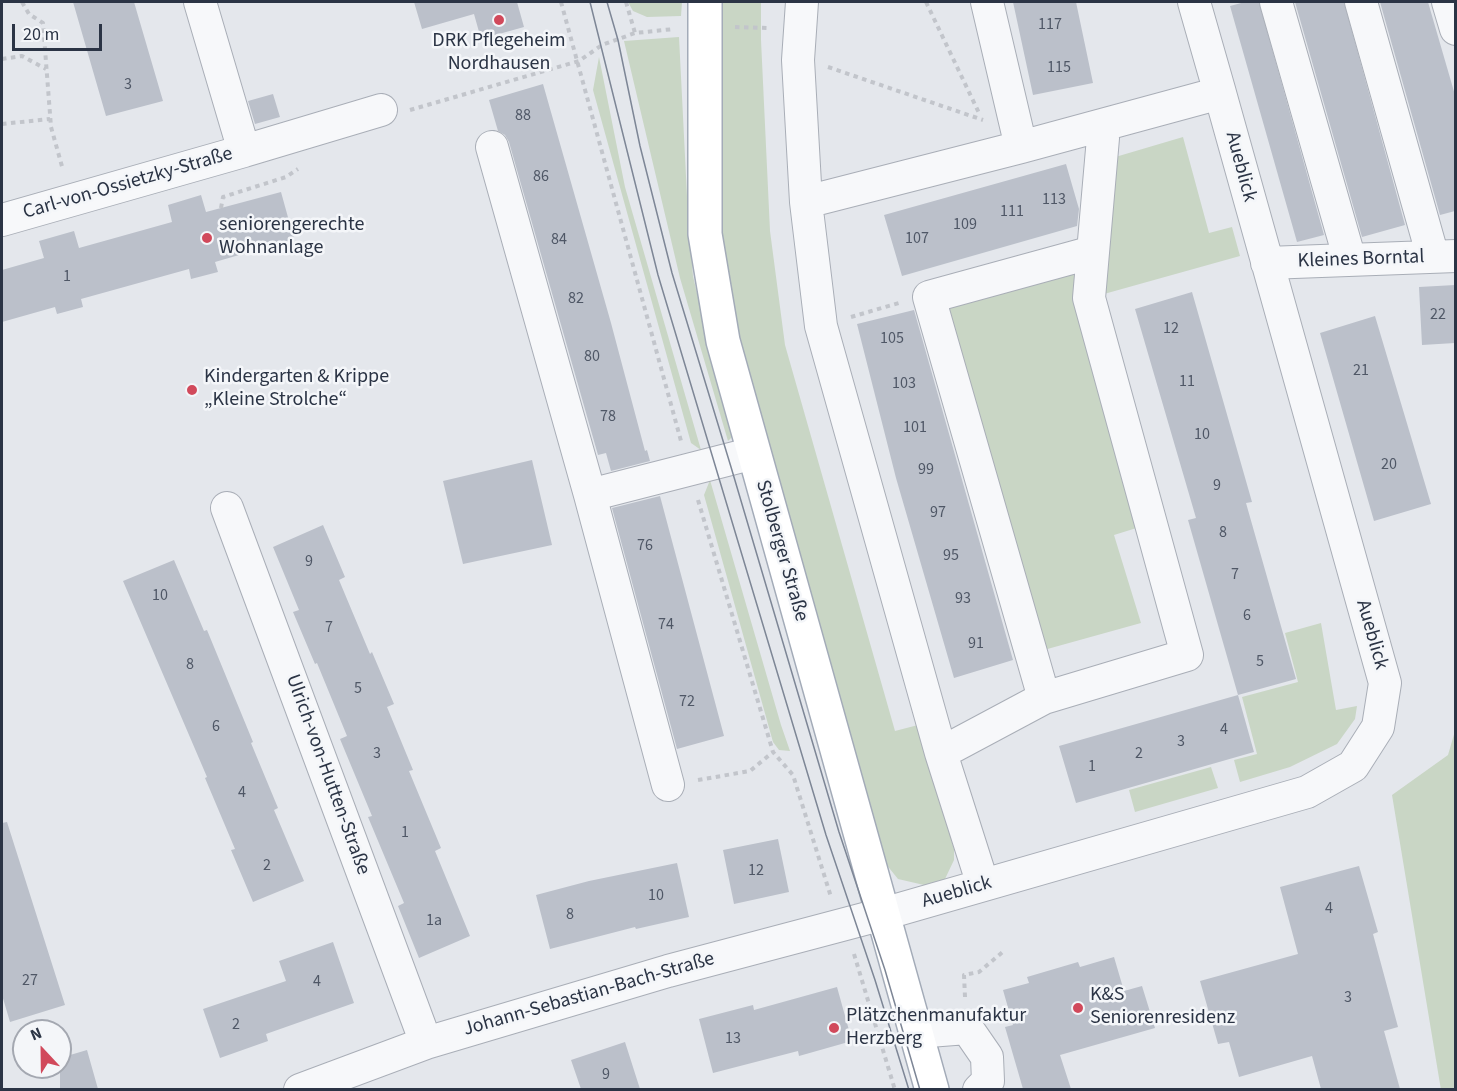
<!DOCTYPE html>
<meta charset="utf-8">
<style>
body{margin:0}
#map{position:relative;width:1457px;height:1091px;overflow:hidden;background:#e4e7ec;font-family:"Source Sans 3",sans-serif}
canvas{display:block}
.frame{position:absolute;inset:0;border:3px solid #2b3445;pointer-events:none}
.north{position:absolute;left:12px;top:1019px;width:60px;height:60px;box-sizing:border-box;background:#f4f6f9;border:2px solid #a4a8b1;border-radius:50%;rotate:338deg;font-size:16px;font-weight:700;line-height:24px;text-align:center;color:#2b3445}
.north::after{content:'';display:block;margin:auto;width:21px;height:27px;background:#d1495b;clip-path:polygon(50% 0,100% 100%,50% 72%,0 100%)}
.scale{position:absolute;left:12px;top:24px;width:90px;height:27px;box-sizing:border-box;border:3px solid #2b3445;border-top:0;padding-left:8px;font-size:18px;line-height:21px;white-space:nowrap;color:#2b3445;-webkit-text-stroke:4px #f4f6f9;paint-order:stroke}
</style>
<div id="map">
<canvas width="1457" height="1091"></canvas>
<div class="frame"></div>
<div class="north">N</div>
<div class="scale">20 m</div>
</div>
<script>
const ctx = document.querySelector('canvas').getContext('2d');
ctx.lineJoin = 'round';
function fillPath(path, color) {
  ctx.fillStyle = color;
  ctx.fill(path, 'evenodd');
}
function poly(rows) {
  const path = new Path2D();
  for (const r of rows) {
    path.moveTo(r[0], r[1]);
    for (let i = 2; i < r.length; i += 2) path.lineTo(r[i], r[i + 1]);
  }
  return path;
}
function strokePath(path, color, width, dash) {
  ctx.strokeStyle = color;
  ctx.lineWidth = width;
  ctx.lineCap = dash ? 'butt' : 'round';
  ctx.setLineDash(dash || []);
  ctx.stroke(path);
}
function label(font, color, halo, rows, align = 'center') {
  ctx.font = font + ' "Source Sans 3",sans-serif';
  ctx.lineWidth = 5;
  ctx.setLineDash([]);
  ctx.textBaseline = 'middle';
  ctx.strokeStyle = halo;
  ctx.fillStyle = color;
  for (const [text, x, y, turn = 0] of rows) {
    ctx.save();
    ctx.translate(x, y);
    ctx.rotate((+turn || 0) * Math.PI / 180);
    ctx.textAlign = isNaN(turn) ? turn : align;
    if (halo) ctx.strokeText(text, 0, 0);
    ctx.fillText(text, 0, 0);
    ctx.restore();
  }
}
const green = poly([
 [628,2,682,2,681,16,647,17,633,11],
 [722,2,761,2,761,40,770,231,785,345,895,731,918,725,954,849,954,860,945,879,924,885,898,879,877,853,773,473,723,272,720,206],
 [679,37,688,216,693,276,711,355,734,435,728,441,680,278,624,41],
 [599,57,625,187,701,450,691,443,593,90],
 [1183,137,1209,233,1232,227,1240,256,1104,294,1112,158],
 [1084,263,1143,526,1114,535,1141,623,1015,658,919,310],
 [710,480,781,725,790,751,779,750,773,742,704,495],
 [1321,623,1336,710,1357,706,1355,719,1337,744,1290,767,1240,782,1234,760,1257,754,1242,697,1298,682,1285,633],
 [1455,731,1456,1089,1441,1090,1392,795,1448,755],
 [1211,767,1218,788,1135,812,1129,790]
]);
const building = poly([
 [73,2,134,2,163,101,106,116],
 [414,2,517,2,524,27,481,39,474,14,422,29],
 [1013,2,1076,2,1093,83,1033,95],
 [1245,2,1259,2,1324,235,1297,242,1230,6],
 [1295,2,1344,2,1405,225,1362,237],
 [1380,2,1428,2,1455,95,1455,211,1440,215],
 [543,84,611,323,645,451,647,450,650,461,611,471,606,453,598,455,509,142,505,135,498,131,489,100],
 [273,94,280,117,255,124,248,101],
 [1066,164,1079,209,1077,226,902,276,884,215],
 [281,192,294,239,215,262,218,272,191,279,189,269,81,299,83,307,57,314,55,307,2,322,2,270,44,258,39,241,74,231,79,248,172,222,168,205,201,195,206,212],
 [1455,285,1455,343,1422,345,1419,287],
 [1192,292,1252,502,1246,503,1296,679,1238,695,1188,520,1196,518,1135,309],
 [914,310,1013,660,954,678,896,478,857,324],
 [1375,316,1431,504,1374,521,1320,333],
 [532,460,552,545,463,564,443,481],
 [660,496,724,736,677,749,612,508],
 [323,525,345,577,339,580,370,654,372,652,394,704,387,707,413,770,409,771,441,848,435,851,470,936,419,958,398,906,404,903,368,817,372,816,340,739,347,736,317,663,315,664,293,612,299,610,273,547],
 [174,560,204,631,207,630,253,742,251,743,278,808,274,810,304,881,253,902,231,850,235,849,205,778,207,777,123,581],
 [1238,695,1254,752,1076,803,1059,746],
 [7,822,65,1005,10,1022,2,995,2,823],
 [778,839,789,892,734,904,723,850],
 [677,863,689,917,636,929,635,927,550,949,536,895,589,881],
 [1359,866,1378,932,1373,934,1398,1027,1384,1031,1400,1089,1321,1089,1312,1056,1239,1077,1229,1042,1218,1044,1200,981,1298,954,1280,887],
 [333,942,354,1003,266,1034,268,1041,220,1058,203,1009,286,981,279,961],
 [1114,957,1124,991,1142,986,1155,1028,1060,1055,1071,1089,1023,1089,1005,1027,1013,1025,1003,990,1029,983,1027,977,1078,962,1080,967],
 [837,987,852,1041,799,1056,798,1051,713,1073,699,1019,753,1005,754,1010],
 [625,1042,640,1089,581,1089,571,1060],
 [87,1050,98,1089,60,1089,60,1058]
]);
const path = poly([
 [22,2,29,14,43,23,51,127,63,170],
 [561,2,681,441],
 [626,2,635,33],
 [926,2,979,113],
 [735,27,769,28],
 [2,59,22,56,46,69],
 [828,67,983,120],
 [410,110,579,61,602,45,635,33,674,29],
 [2,124,50,119],
 [221,208,223,197,286,177,298,169],
 [851,317,899,303],
 [698,500,773,752,793,775,831,897],
 [698,780,750,771,773,752],
 [854,954,895,1090],
 [965,997,964,975,979,972,1005,950]
]);
const minor = poly([
 [802,2,798,60,806,202,821,326,941,753,983,885],
 [987,2,1021,147],
 [1194,2,1220,93],
 [1276,2,1350,260],
 [1361,2,1433,257],
 [1448,2,1456,29],
 [492,147,590,495,668,785],
 [244,151,381,110],
 [2,220,244,151,200,2],
 [1267,263,1456,256],
 [590,495,754,453],
 [227,508,426,1043],
 [1044,698,929,297,1093,252],
 [941,753,1044,698,1187,655,1089,298,1103,138],
 [916,1032,967,1028,987,1057,988,1081,979,1090],
 [300,1090,426,1043,668,971,883,914,1307,792,1353,766,1378,727,1385,683,1220,93,1021,147,806,202]
]);
const major = poly([
 [705,2,705,234,723,341,932,1090]
]);
const tram = poly([
 [590,2,658,275,826,835,875,980,909,1090],
 [607,2,618,40,640,146,672,273,731,467,839,832,885,970,920,1090]
]);
const markers = [
 [499,20,6,"#d1495b"],
 [207,238,6,"#d1495b"],
 [192,390,6,"#d1495b"],
 [1078,1008,6,"#d1495b"],
 [834,1028,6,"#d1495b"]
];
const numberNames = [
 ["117",1050,25],
 ["115",1059,68],
 ["3",128,85],
 ["88",523,116],
 ["86",541,177],
 ["113",1054,200],
 ["111",1012,212],
 ["109",965,225],
 ["107",917,239],
 ["84",559,240],
 ["1",67,277],
 ["82",576,299],
 ["22",1438,315],
 ["12",1171,329],
 ["105",892,339],
 ["80",592,357],
 ["21",1361,371],
 ["11",1187,382],
 ["103",904,384],
 ["78",608,417],
 ["101",915,428],
 ["10",1202,435],
 ["20",1389,465],
 ["99",926,470],
 ["9",1217,486],
 ["97",938,513],
 ["8",1223,533],
 ["76",645,546],
 ["95",951,556],
 ["9",309,562],
 ["7",1235,575],
 ["10",160,596],
 ["93",963,599],
 ["6",1247,616],
 ["74",666,625],
 ["7",329,628],
 ["91",976,644],
 ["5",1260,662],
 ["8",190,665],
 ["5",358,689],
 ["72",687,702],
 ["6",216,727],
 ["4",1224,730],
 ["3",1181,742],
 ["3",377,754],
 ["2",1139,754],
 ["1",1092,767],
 ["4",242,793],
 ["1",405,833],
 ["2",267,866],
 ["12",756,871],
 ["10",656,896],
 ["4",1329,909],
 ["8",570,915],
 ["1a",434,921],
 ["27",30,981],
 ["4",317,982],
 ["3",1348,998],
 ["2",236,1025],
 ["13",733,1039],
 ["9",606,1075]
];
const poiNames = [
 ["DRK Pflegeheim",499,42,"center"],
 ["Nordhausen",499,65,"center"],
 ["seniorengerechte",219,226],
 ["Wohnanlage",219,249],
 ["Kindergarten & Krippe",204,378],
 ["„Kleine Strolche“",204,401],
 ["K&S",1090,996],
 ["Seniorenresidenz",1090,1019],
 ["Plätzchenmanufaktur",846,1017],
 ["Herzberg",846,1040]
];
const streetNames = [
 ["Aueblick",1240,167,75],
 ["Carl-von-Ossietzky-Straße",128,184,-16],
 ["Kleines Borntal",1361,260,-2],
 ["Stolberger Straße",781,551,74],
 ["Aueblick",1371,635,74],
 ["Ulrich-von-Hutten-Straße",327,775,70],
 ["Aueblick",957,893,-16],
 ["Johann-Sebastian-Bach-Straße",589,995,-16]
];
fillPath(green, '#c9d6c5');
fillPath(building, '#bbc0ca');
strokePath(minor, '#a9aeb7', 34);
strokePath(major, '#a3abb8', 36);
strokePath(path, '#c2c5cb', 4, [4.5, 4.5]);
strokePath(minor, '#f7f8fa', 32);
strokePath(major, '#fff', 33);
strokePath(tram, '#7d8696', 1.5);
for (const [x, y, r, color] of markers) {
  const dot = new Path2D();
  dot.arc(x, y, r, 0, 2 * Math.PI);
  ctx.fillStyle = color;
  ctx.fill(dot);
  strokePath(dot, '#f4f6f9', 2);
}
label('16px', '#4f5766', null, numberNames);
label('20px', '#2b3445', '#f4f6f9', poiNames, 'left');
label('20px', '#2b3445', '#f4f6f9', streetNames);
</script>
